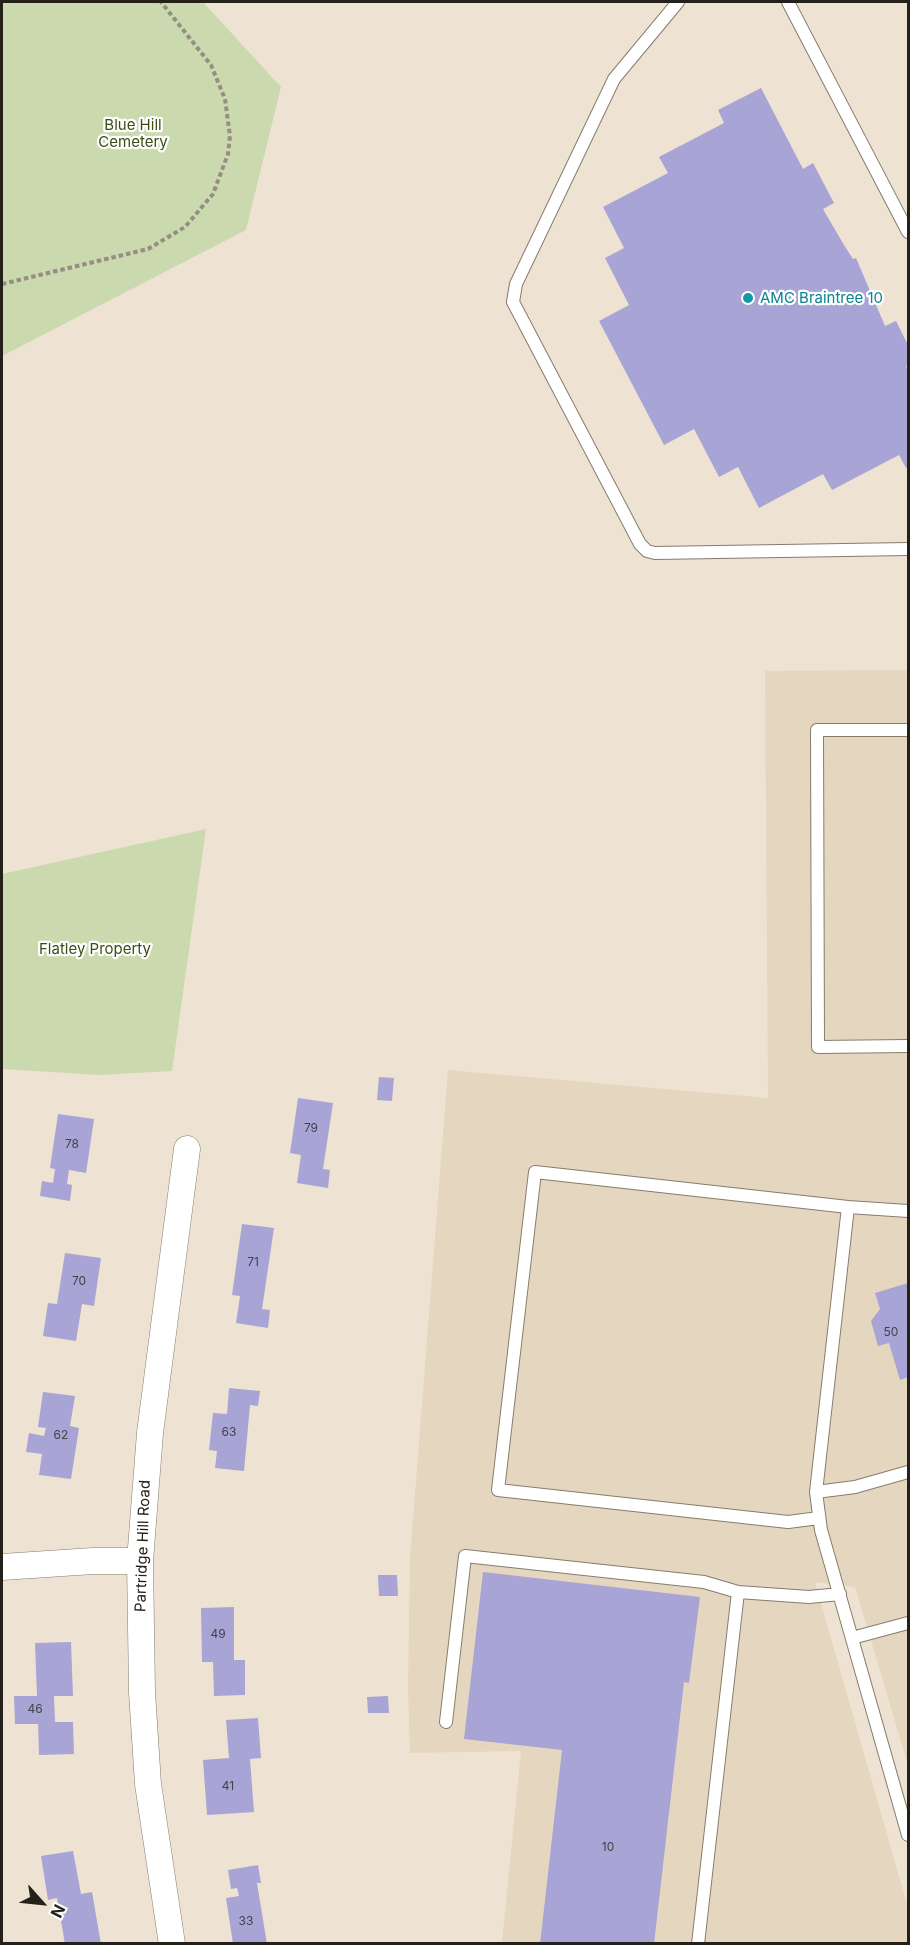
<!DOCTYPE html>
<style>
body{margin:0}
#map{position:relative;width:910px;height:1945px;overflow:hidden;background:#eee3d2;font-family:Inter,sans-serif}
canvas{display:block}
.frame{position:absolute;inset:0;border:3px solid #24201a;pointer-events:none}
.north{position:absolute;left:12px;top:1873px;width:60px;height:60px;-webkit-text-stroke:4px #fff;paint-order:stroke;rotate:117deg;font-size:16px;font-weight:700;line-height:24px;text-align:center;color:#24201a}
.north::after{content:'';display:block;margin:auto;width:21px;height:27px;background:#24201a;clip-path:polygon(50% 0,100% 100%,50% 72%,0 100%)}
</style>
<div id="map">
<canvas width="910" height="1945"></canvas>
<div class="frame"></div>
<div class="north">N</div>
</div>
<script>
const ctx = document.querySelector('canvas').getContext('2d');
ctx.lineJoin = 'round';
function fillPath(path, color) {
  ctx.fillStyle = color;
  ctx.fill(path, 'evenodd');
}
function poly(rows) {
  const path = new Path2D();
  for (const r of rows) {
    path.moveTo(r[0], r[1]);
    for (let i = 2; i < r.length; i += 2) path.lineTo(r[i], r[i + 1]);
  }
  return path;
}
function strokePath(path, color, width, dash) {
  ctx.strokeStyle = color;
  ctx.lineWidth = width;
  ctx.lineCap = dash ? 'butt' : 'round';
  ctx.setLineDash(dash || []);
  ctx.stroke(path);
}
function label(font, color, halo, rows, align = 'center') {
  ctx.font = font + ' Inter,sans-serif';
  ctx.lineWidth = 4.5;
  ctx.setLineDash([]);
  ctx.textBaseline = 'middle';
  ctx.strokeStyle = halo;
  ctx.fillStyle = color;
  for (const [text, x, y, turn = 0] of rows) {
    ctx.save();
    ctx.translate(x, y);
    ctx.rotate((+turn || 0) * Math.PI / 180);
    ctx.textAlign = isNaN(turn) ? turn : align;
    if (halo) ctx.strokeText(text, 0, 0);
    ctx.fillText(text, 0, 0);
    ctx.restore();
  }
}
const built = poly([
 [908,670,908,1765,855,1587,815,1582,908,1907,908,1943,502,1943,521,1751,410,1753,408,1690,410,1558,448,1070,768,1098,765,671]
]);
const green = poly([
 [2,2,203,2,281,87,246,230,2,356],
 [206,829,172,1071,99,1075,2,1069,2,874]
]);
const building = poly([
 [761,88,803,169,813,163,834,203,823,209,844,245,853,259,856,258,885,326,896,321,908,345,908,365,906,366,908,371,908,467,906,468,899,455,832,490,823,474,759,508,738,467,719,477,694,429,664,445,599,321,629,305,605,258,624,248,603,207,668,173,659,157,724,123,718,110],
 [379,1077,394,1078,392,1101,377,1100],
 [298,1098,333,1103,323,1169,330,1170,328,1188,297,1183,301,1155,290,1153],
 [58,1114,94,1119,86,1173,69,1170,67,1184,72,1185,70,1201,40,1196,42,1181,53,1183,55,1169,50,1168],
 [242,1224,274,1228,262,1309,270,1310,268,1328,236,1323,240,1296,232,1295],
 [65,1253,101,1258,94,1306,82,1304,76,1341,43,1336,48,1303,57,1304],
 [908,1283,908,1377,900,1380,889,1343,878,1346,871,1321,880,1309,875,1293],
 [229,1388,260,1391,258,1406,250,1405,244,1471,215,1468,217,1451,209,1450,213,1413,227,1414],
 [43,1392,75,1396,70,1426,79,1428,71,1479,39,1475,42,1454,26,1452,29,1433,44,1436,46,1428,38,1427],
 [483,1572,700,1597,689,1683,684,1682,654,1944,540,1944,562,1750,464,1739],
 [378,1575,397,1575,398,1596,379,1596],
 [234,1607,234,1660,245,1660,245,1695,214,1696,213,1662,202,1662,201,1608],
 [71,1642,73,1696,54,1696,55,1722,73,1722,74,1754,39,1755,38,1724,15,1724,14,1696,37,1696,35,1643],
 [388,1696,389,1713,368,1713,367,1697],
 [258,1718,261,1758,250,1759,254,1812,207,1815,203,1760,229,1758,226,1720],
 [73,1851,81,1894,92,1892,101,1944,65,1944,57,1898,48,1900,41,1856],
 [258,1865,261,1883,257,1883,267,1944,233,1944,226,1898,239,1896,237,1888,231,1889,228,1870]
]);
const path = poly([
 [2,284,148,249,185,227,213,194,228,154,230,136,225,99,211,65,161,2]
]);
const service = poly([
 [678,2,614,79,516,284,513,302,640,544,647,551,655,553,908,549],
 [788,2,908,232],
 [908,730,817,730,818,1047,908,1046],
 [908,1211,848,1207,816,1492,821,1530,908,1835],
 [816,1492,855,1487,908,1472],
 [819,1518,788,1522,498,1490,535,1172,848,1207],
 [852,1638,908,1623],
 [446,1722,465,1556,704,1582,738,1592],
 [698,1944,738,1592,809,1597,840,1594]
]);
const minor = poly([
 [2,1567,93,1561,140,1561],
 [172,1944,148,1784,142,1692,140,1561,150,1433,187,1149]
]);
const markers = [
 [748,298,6,"#0f9aa8"]
];
const numberNames = [
 ["79",311,1128],
 ["78",72,1144],
 ["71",253,1262],
 ["70",79,1281],
 ["50",891,1332],
 ["63",229,1432],
 ["62",61,1435],
 ["49",218,1634],
 ["46",35,1709],
 ["41",228,1786],
 ["10",608,1847],
 ["33",246,1921]
];
const parkNames = [
 ["Blue Hill",133,125],
 ["Cemetery",133,142],
 ["Flatley Property",95,949]
];
const cultureNames = [
 ["AMC Braintree 10",760,298]
];
const streetNames = [
 ["Partridge Hill Road",143,1546,-88]
];
fillPath(built, '#e5d7bf');
fillPath(green, '#cbd9af');
fillPath(building, '#a8a4d5');
strokePath(service, '#867c6d', 14);
strokePath(minor, '#867c6d', 27);
strokePath(path, '#968e82', 4, [4.5, 3]);
strokePath(service, '#fff', 12);
strokePath(minor, '#fff', 26);
for (const [x, y, r, color] of markers) {
  const dot = new Path2D();
  dot.arc(x, y, r, 0, 2 * Math.PI);
  ctx.fillStyle = color;
  ctx.fill(dot);
  strokePath(dot, '#fff', 2);
}
label('12px', '#454149', null, numberNames);
label('15px', '#3d4c14', '#fff', parkNames);
label('15px', '#0d838f', '#fff', cultureNames, 'left');
label('15px', '#24201a', '#fff', streetNames);
</script>
